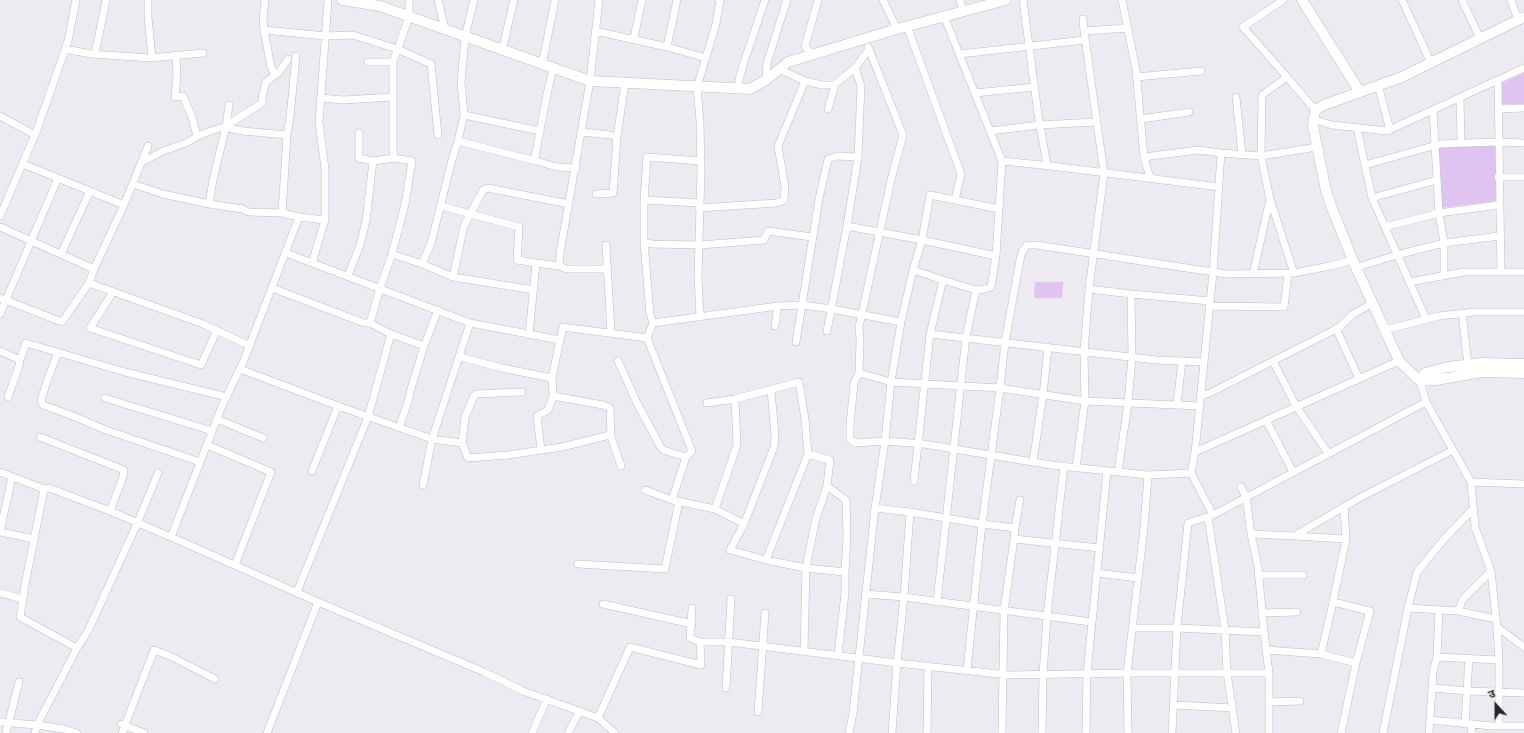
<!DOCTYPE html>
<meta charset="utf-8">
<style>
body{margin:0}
#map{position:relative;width:1524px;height:733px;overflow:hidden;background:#eeeaf1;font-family:"PT Serif","Noto Sans Devanagari",serif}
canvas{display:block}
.north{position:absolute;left:1476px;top:685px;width:40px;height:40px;-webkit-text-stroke:3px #eeeaf1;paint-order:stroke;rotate:339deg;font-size:11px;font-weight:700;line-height:16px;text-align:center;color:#272528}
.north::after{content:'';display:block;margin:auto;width:14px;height:18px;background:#272528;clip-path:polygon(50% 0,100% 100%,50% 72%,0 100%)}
</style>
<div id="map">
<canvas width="1524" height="733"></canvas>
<div class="north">उ</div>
</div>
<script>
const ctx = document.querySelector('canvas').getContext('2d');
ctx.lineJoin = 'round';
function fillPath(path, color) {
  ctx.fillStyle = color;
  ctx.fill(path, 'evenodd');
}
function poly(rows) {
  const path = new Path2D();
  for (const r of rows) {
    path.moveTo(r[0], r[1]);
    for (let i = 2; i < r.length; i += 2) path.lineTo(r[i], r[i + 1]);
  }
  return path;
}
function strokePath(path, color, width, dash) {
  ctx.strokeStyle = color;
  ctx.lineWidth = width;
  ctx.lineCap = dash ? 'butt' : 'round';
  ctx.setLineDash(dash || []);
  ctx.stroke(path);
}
const green = poly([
 [1524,73,1524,104,1501,104,1500,84],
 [1495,144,1496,201,1441,208,1438,147],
 [1035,282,1063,282,1062,298,1034,298]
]);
const street = poly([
 [148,0,148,17,152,58],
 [265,0,263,19,264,30,271,67,275,74],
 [438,0,445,30],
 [883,0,897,29],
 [960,0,963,11],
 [1023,0,1038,114,1047,165],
 [1122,0,1136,70,1144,157,1198,150,1221,153],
 [1402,0,1431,63],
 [1462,0,1480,38],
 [1511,0,1518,20],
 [944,16,1002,161,1051,166,1219,187],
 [1083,19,1084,31],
 [907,26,961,174,955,200,999,209],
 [264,30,326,36,353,35,397,49,431,64,438,135],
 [595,31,667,47,706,58],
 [634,38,642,0],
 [667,47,677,0],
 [868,47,869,49,855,68,861,86,858,157,847,226,922,240,996,256,1002,161],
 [65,49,91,54,150,58,203,53],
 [869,49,903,135,891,180,859,327,860,340,859,373,854,383,850,425,850,439,852,441,856,443,885,441,891,382,1000,388,1005,342,1020,260,1022,252,1027,245,1037,245,1226,274,1294,273,1330,266,1353,260],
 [502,51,514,0],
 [95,54,106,0],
 [960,54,1085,40],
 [812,55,805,46,818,0],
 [176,56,177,75,175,97,183,96,192,117,197,136],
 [368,62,393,62],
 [542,65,555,0],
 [553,69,547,94,535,157,536,161,557,167,576,168],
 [779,69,805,81,822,85,834,85,855,68],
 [1136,77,1201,71],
 [1287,77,1315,110],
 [766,80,767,63,787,0],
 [1498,80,1501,272],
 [1378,85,1390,130],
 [739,89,739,80,744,62,765,0],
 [975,93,1034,87],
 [1236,97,1242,154],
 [1460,97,1461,143],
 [320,98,344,100,393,97],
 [828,109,834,89,834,85],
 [1498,109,1524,108],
 [1433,110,1439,213,1444,243,1444,276],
 [464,115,540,131],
 [0,116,35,135],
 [1141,119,1189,112],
 [1315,120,1332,125,1387,131,1524,68],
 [226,126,262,103,262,98,266,82,279,72,288,59],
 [1357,128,1372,198,1426,319],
 [990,131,1039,125,1096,122],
 [582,132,610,135,617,137],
 [359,133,359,158,373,161,394,158,412,161,405,204,392,254,380,288,370,323],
 [458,141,536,161],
 [1144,157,1150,178],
 [394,158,393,150,393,62,409,17,409,0],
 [142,162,163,151,186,143,202,134,223,127,243,131,287,135],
 [23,164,124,205],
 [1365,165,1440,144,1498,142,1524,143],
 [1498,177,1524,177],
 [133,184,163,194,209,204,243,209,248,212,282,213,299,217],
 [596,194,613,193,617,137,625,83],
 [1372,198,1437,180],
 [1270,199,1294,273],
 [644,200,700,203],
 [209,204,213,180,226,126,229,105],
 [441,206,519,227,517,260,536,263],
 [699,208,777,203,784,200,785,187,778,146,805,81],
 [282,213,287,135,290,117,296,56],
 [0,216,37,130,68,41,76,0],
 [0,227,94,269,89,283,203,324,250,346],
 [1385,227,1439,213,1499,205],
 [644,242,652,244,700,245,764,240,768,231,812,237],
 [606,245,611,333],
 [286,253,470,323,560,340,563,327,647,338,653,323,778,306],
 [61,254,90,191],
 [392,254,422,264,453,277,534,290],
 [312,263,325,220],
 [422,264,431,243,452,160,458,141,464,115,461,82,465,37,474,0],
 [559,266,567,269,608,269],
 [1361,266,1397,255,1444,243,1500,236],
 [94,269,124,205,148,146],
 [1253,274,1270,199,1261,156,1262,95,1287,77,1243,27,1283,0],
 [348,276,360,245,366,221,373,161],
 [453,277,464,226,483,190,488,188,569,204],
 [943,280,976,290,985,289,991,287,996,256],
 [1409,282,1464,272,1524,272],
 [272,288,364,323,370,323,391,334,424,346],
 [1089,289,1104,173,1084,31,1128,28],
 [113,292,90,328,201,365,217,330],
 [0,298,62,322,89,283],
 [1209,306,1284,307,1288,274],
 [1462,313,1468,365],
 [0,314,58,178],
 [700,317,698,277,701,171,700,121,697,87,716,24,720,0],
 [653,323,650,314,644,242,644,200,647,157,701,161],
 [775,326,778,306,802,305,832,309,901,322,913,270],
 [1336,328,1359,379],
 [1389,329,1439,316,1475,312,1524,312],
 [827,331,847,226],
 [930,334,943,280,913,270,922,240,930,195,955,200],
 [529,335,536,263,559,266,560,253,590,81,599,0],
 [647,338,692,451,686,457,672,500,715,509,737,445,735,399,799,382,805,419,808,454,830,460,827,486,846,500,847,536,845,572],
 [796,342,819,199,828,159,837,156,858,157],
 [0,351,20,360,26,343,125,372,227,397],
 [58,352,47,381,41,400,43,405,73,416,106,430,200,462],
 [460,357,502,368,552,378],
 [618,361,637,403,660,446,663,450,686,457],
 [1273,361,1296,406,1328,453],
 [240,369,338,406,432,439,462,443,468,458,508,455,562,447,610,435],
 [859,373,891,382,901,322],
 [553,396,603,405,610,408,611,437,621,466],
 [1200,396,1210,393,1340,327,1352,315,1372,303],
 [8,397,19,366,20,360],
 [105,398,212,431],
 [707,403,735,399],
 [1177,404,1182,361],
 [217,419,263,438],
 [1266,420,1293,472],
 [399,428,408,402,411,389,424,346,438,310],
 [40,437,124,470,123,477,110,511],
 [462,443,465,417,474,396,476,394,522,392],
 [207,445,271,472,235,565],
 [541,450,537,416,548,410,553,396,552,378,560,340],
 [1195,452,1213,273,1221,153,1261,156,1317,147],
 [1033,462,1043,395,1048,347],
 [1076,468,1085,401,1084,352,1089,289,1131,294],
 [312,471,338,406],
 [0,472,44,489,49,488,110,511,171,537],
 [1118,472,1128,403,1132,357,1131,294,1210,301],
 [1191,473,1213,515,1426,402,1420,381],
 [914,481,930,334,1156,360,1203,362],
 [1471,482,1524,484],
 [423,485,432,439,470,323],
 [1241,487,1246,497,1251,534,1294,536,1361,497,1453,450,1426,402],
 [44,489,25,585,20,617,77,648],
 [645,490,672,500],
 [715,509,744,524,730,550,766,560,806,568,845,572,845,593,838,655],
 [910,512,875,508,885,441,924,444,1051,465,1148,475],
 [1208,517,1225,630,1227,673,1236,733],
 [744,524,774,447,775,435,771,390],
 [1015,528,1020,500],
 [0,532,12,477],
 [0,532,34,539],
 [1251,534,1258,567,1264,632],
 [1295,536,1346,539,1344,507],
 [766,560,808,454],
 [578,564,665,569,679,501],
 [1491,571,1497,627,1524,647],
 [1097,573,1138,578],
 [1258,575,1303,575],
 [297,592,368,417,391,334],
 [0,593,23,599],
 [865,594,904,597,1091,622],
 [318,602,484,672,523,691,598,718,630,647,701,665,700,642,729,642,897,663,892,733],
 [937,602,966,337,976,290],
 [1333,602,1370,611,1356,663],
 [603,604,692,624],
 [692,608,690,638,700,642],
 [1408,608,1417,572,1445,538,1473,509],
 [1458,611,1496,619],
 [1262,613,1297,612],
 [1497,627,1499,660,1499,726],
 [1132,628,1177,628,1264,632,1269,673],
 [1266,650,1321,654],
 [804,651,806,568,816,518,827,486],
 [1437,657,1499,660],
 [967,670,982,524,1015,528,1014,539,1100,548],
 [726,688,731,599],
 [1432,688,1468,691,1524,693],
 [1269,702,1300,701],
 [1174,705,1233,708],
 [758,712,765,613],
 [598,718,615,733],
 [1430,720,1492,726,1524,726],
 [0,722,37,725,64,729,77,733],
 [121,724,144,733],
 [1465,724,1469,658],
 [6,733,19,682],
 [35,733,37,725,77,648,88,631,137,524,158,473],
 [122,733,154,650,170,656,215,679],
 [267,733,318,602,171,537,222,406,244,360,299,217,325,220,325,169,319,123,328,0],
 [532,733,547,699],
 [568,733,580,711],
 [849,733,853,713,875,508],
 [927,733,928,666],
 [1002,733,1004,611,1014,539],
 [1042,733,1043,674,1047,616,1064,466],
 [1086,733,1087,673,1107,471],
 [1128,733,1127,673,1008,675,897,663,904,597,910,512,982,524,1000,388,1085,401,1199,406],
 [1172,733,1177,628,1188,523,1213,515],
 [1269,733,1269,673,1127,673,1144,528,1148,475,1191,473,1195,452,1399,361],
 [1341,733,1356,663,1321,654,1333,602,1346,539],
 [1383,733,1408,608,1458,611,1463,599,1491,571,1475,527,1471,482,1453,450],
 [1429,733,1433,672,1437,657,1439,610],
 [1471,733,1472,724]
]);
const secondary = poly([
 [342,0,380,6,590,81,750,89,766,80,788,62,897,29,1006,0],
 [1302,0,1360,92],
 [1524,17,1402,77,1324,105,1315,110,1313,126,1326,191,1333,211,1354,263,1399,361,1420,381,1436,380,1482,372,1524,373],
 [1420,381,1425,373,1448,367,1482,363,1524,364]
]);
fillPath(green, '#dfc3f1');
strokePath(street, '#bfbcc2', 8);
strokePath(secondary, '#bfbcc2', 11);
strokePath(street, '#fff', 7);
strokePath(secondary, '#fff', 10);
</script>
